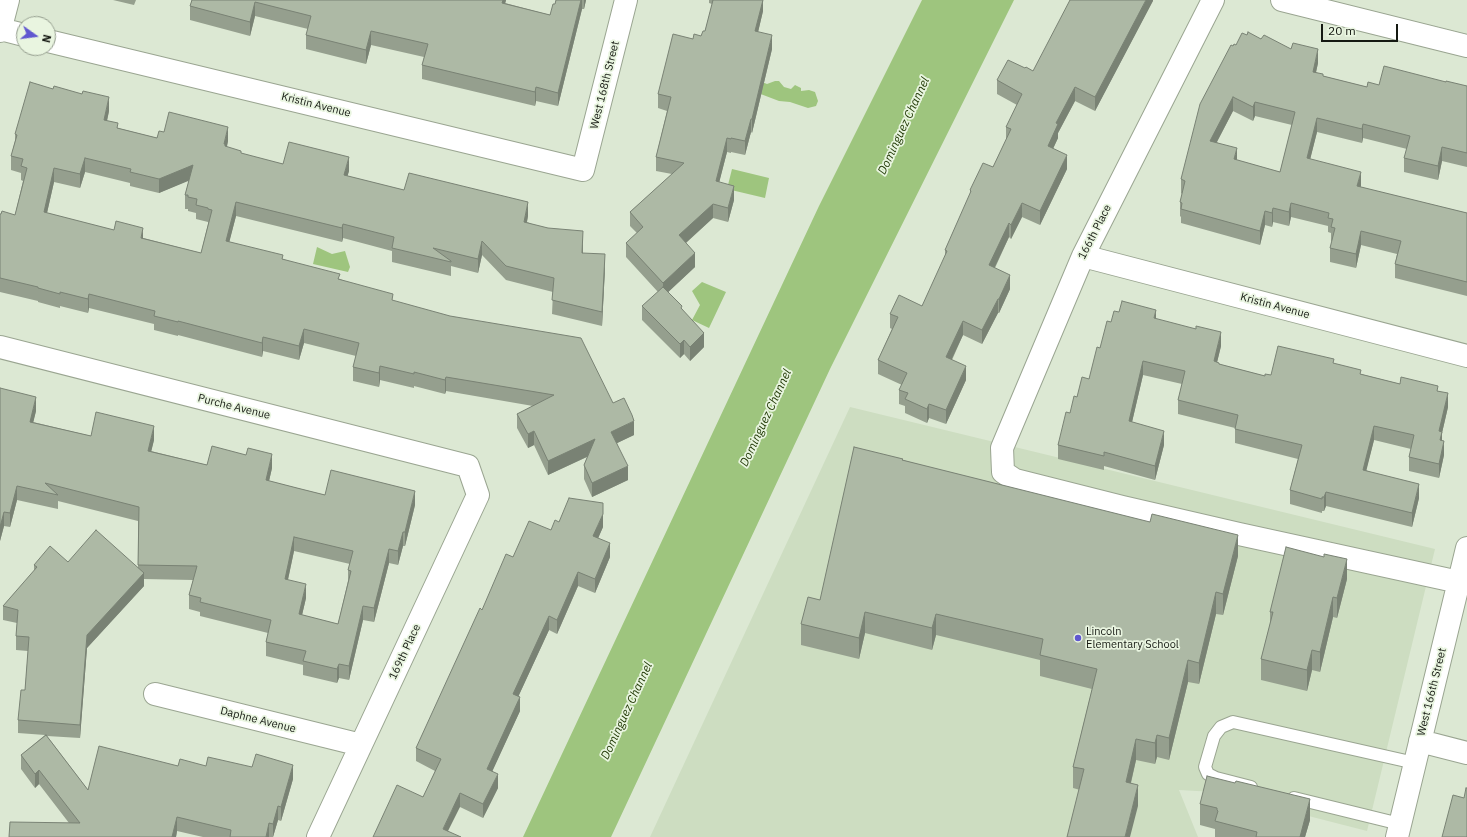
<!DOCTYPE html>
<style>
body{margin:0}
#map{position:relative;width:1467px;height:837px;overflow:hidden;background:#dce8d3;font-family:"IBM Plex Sans",sans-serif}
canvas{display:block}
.north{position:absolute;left:16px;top:16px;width:40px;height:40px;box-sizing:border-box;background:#e9f5e0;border:1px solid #949d8e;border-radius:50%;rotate:104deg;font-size:11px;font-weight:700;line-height:16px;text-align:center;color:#151912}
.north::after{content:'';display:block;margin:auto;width:14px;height:18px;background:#6057d0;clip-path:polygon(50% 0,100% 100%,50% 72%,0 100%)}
.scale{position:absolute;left:1321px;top:24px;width:77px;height:18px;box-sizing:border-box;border:2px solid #151912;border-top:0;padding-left:5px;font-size:12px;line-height:14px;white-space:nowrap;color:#151912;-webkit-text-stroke:3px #e9f5e0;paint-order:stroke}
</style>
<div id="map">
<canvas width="1467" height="837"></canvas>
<div class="north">N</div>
<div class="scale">20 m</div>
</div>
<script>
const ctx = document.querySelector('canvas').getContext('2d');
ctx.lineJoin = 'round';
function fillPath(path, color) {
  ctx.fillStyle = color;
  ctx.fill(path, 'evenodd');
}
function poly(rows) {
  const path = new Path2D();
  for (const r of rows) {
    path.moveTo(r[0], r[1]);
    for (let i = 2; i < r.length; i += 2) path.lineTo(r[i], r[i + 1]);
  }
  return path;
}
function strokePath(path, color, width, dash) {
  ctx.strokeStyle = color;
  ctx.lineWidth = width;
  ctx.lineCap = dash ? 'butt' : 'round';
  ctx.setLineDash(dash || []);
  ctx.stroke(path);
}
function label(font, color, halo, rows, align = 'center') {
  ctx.font = font + ' "IBM Plex Sans",sans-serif';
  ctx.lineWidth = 3.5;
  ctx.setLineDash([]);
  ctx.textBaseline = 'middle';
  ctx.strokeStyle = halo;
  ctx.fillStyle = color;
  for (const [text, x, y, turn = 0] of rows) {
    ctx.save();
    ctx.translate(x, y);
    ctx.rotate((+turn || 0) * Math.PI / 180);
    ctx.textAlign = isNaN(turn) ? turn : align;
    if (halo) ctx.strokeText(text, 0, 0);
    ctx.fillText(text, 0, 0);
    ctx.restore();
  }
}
const built = poly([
 [850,407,1435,549,1367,831,1215,792,1179,790,1198,837,650,837]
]);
const water = poly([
 [922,0,1014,0,830,369,611,837,523,837,819,206],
 [775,81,779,81,784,87,791,89,795,85,801,88,801,91,809,90,815,92,818,101,816,106,808,108,790,102,779,101,758,93,762,82,767,84],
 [732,169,769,178,765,198,727,189],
 [317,247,332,254,345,251,350,267,348,272,313,264],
 [702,282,726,292,709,328,692,320,700,305,692,291]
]);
const service = poly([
 [1251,787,1216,778,1208,774,1205,767,1214,736,1221,727,1233,722,1415,763],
 [1294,798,1400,824]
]);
const minor = poly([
 [1213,0,1083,256,1002,448,1003,472,1015,480,1122,507,1239,534,1459,582],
 [1282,0,1467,46],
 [0,29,24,35],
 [0,31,8,0],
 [48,41,583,170,626,0],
 [1083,256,1467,356],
 [0,347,468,466,478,495,318,837],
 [155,694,361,745],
 [1420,741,1467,753],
 [1397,837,1467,548]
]);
const wall = poly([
 [113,0,136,0,134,5],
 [191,0,506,0,505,3,550,15,555,4,556,0,586,0,584,9,582,9,558,106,536,101,535,106,422,79,422,65,424,57,371,45,366,64,306,49,306,35,308,29,255,16,250,36,190,20,190,6,192,0],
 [709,0,763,0,763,11,758,32,772,49,752,133,751,132,745,155,731,152,731,153,727,152,719,182,734,200,728,222,713,218,686,243,695,267,668,292,682,309,704,347,690,361,684,354,680,358,642,320,642,306,658,292,626,257,626,243,637,233,630,226,630,212,672,174,656,171,656,157,667,111,658,108,658,94,693,39,701,36,705,31,712,4,709,3],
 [1153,0,1095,111,1075,101,1058,133,1058,138,1053,148,1067,169,1040,225,1022,217,1011,239,1009,237,995,268,1010,289,999,313,998,313,982,344,963,335,952,360,966,380,946,424,929,418,927,423,905,413,905,406,899,404,899,390,902,385,878,374,878,360,892,329,890,328,890,314,922,306,945,257,945,250,970,194,970,190,993,167,1006,140,1006,127,1017,105,997,94,997,80,1025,68,1033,71],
 [1247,35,1261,39,1318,63,1316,72,1323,76,1367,87,1379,85,1446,82,1467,86,1467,167,1442,161,1438,180,1404,172,1404,158,1407,149,1363,138,1362,143,1317,132,1310,159,1361,186,1360,187,1467,213,1467,296,1395,278,1395,264,1397,254,1361,245,1356,268,1330,262,1330,248,1332,241,1331,241,1331,233,1328,232,1328,226,1291,217,1289,226,1273,222,1272,227,1265,225,1260,245,1181,223,1181,217,1180,216,1180,202,1182,194,1181,193,1181,179,1233,46,1236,45],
 [1233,111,1253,121,1255,116,1292,125,1280,172,1237,160,1217,142],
 [109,111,107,121,118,128,157,138,164,132,228,141,227,147,241,154,283,164,349,171,347,176,404,190,528,216,527,222,583,245,583,253,605,268,602,326,552,314,553,292,506,280,482,255,478,273,451,266,451,276,392,262,392,251,343,238,342,242,236,216,229,242,283,259,340,279,393,301,613,403,634,435,617,443,628,480,592,497,584,479,584,465,587,457,548,475,534,445,528,448,517,428,517,414,533,406,446,391,445,394,414,386,414,388,380,380,379,387,353,381,353,367,356,356,304,343,299,360,263,351,262,357,178,335,178,336,154,330,154,324,89,308,88,313,60,306,60,308,38,302,38,301,0,292,0,214,15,215,23,181,21,180,21,173,11,170,11,156,15,141,15,134],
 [85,172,130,183,130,186,159,193,189,180,185,195,185,209,188,209,188,211,196,213,196,219,208,222,208,224,201,253,47,213,54,182,80,188],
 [1119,312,1156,319,1221,346,1217,362,1219,364,1265,376,1271,375,1334,364,1361,374,1400,384,1438,391,1448,407,1442,433,1442,440,1444,455,1439,478,1409,471,1409,457,1411,449,1374,440,1366,470,1419,498,1412,527,1326,506,1324,511,1322,511,1322,513,1290,504,1290,490,1298,459,1235,443,1235,428,1178,414,1178,400,1182,384,1143,375,1132,422,1164,445,1155,480,1104,466,1104,470,1058,459,1058,445,1070,413,1077,397,1089,379,1100,348,1111,322],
 [0,388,36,411,33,422,91,436,154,440,151,451,207,465,272,468,269,481,325,495,415,505,405,546,403,546,398,565,389,563,374,622,363,620,349,680,339,678,337,683,303,675,303,665,266,656,266,642,268,633,200,616,200,612,189,609,189,595,193,580,144,579,144,586,87,648,80,738,47,736,88,790,178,766,206,766,293,779,281,821,278,820,273,837,203,837,177,831,176,837,9,837,69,823,39,784,35,788,21,769,21,755,45,735,18,733,18,720,25,690,28,651,16,650,16,636,17,623,3,620,3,606,34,571,34,565,68,562,138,567,138,521,58,501,58,509,17,500,10,527,4,526,0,541],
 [294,551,350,564,348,570,348,581,338,624,302,615,306,598,288,580],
 [903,460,1238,556,1223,615,1216,614,1199,684,1188,682,1169,760,1157,757,1155,764,1136,760,1131,783,1138,806,1073,788,1073,767,1092,689,1040,676,1040,660,936,635,932,650,865,633,859,659,801,645,801,624,820,600],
 [559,522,603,527,598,538,610,557,595,593,578,586,557,634,549,630,518,697,520,711,492,771,498,788,483,818,460,807,373,837,423,797,435,771,416,761,416,748,482,610,513,557,551,530],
 [1347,579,1337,618,1333,617,1320,672,1312,670,1307,691,1261,680,1261,659,1270,624,1270,612],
 [1200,804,1310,820,1305,837,1215,837,1215,829,1200,825]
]);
const shadedWall = poly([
 [503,0,506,0,502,17,502,3],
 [581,0,582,0,582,9,558,106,558,93],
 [584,0,586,0,584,9],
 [763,0,763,11,755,45,755,31],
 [1146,0,1153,0,1153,1,1095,111,1095,97],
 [255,2,255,16,250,36,250,22],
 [371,31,371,45,366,64,366,50],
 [772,35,772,49,752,133,752,119],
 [1318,49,1318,63,1313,86,1313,72],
 [536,87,536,101,535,106,535,92],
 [1075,87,1075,101,1058,133,1058,138,1048,160,1048,146,1056,123],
 [109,97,109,111,104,134,104,120],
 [1233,97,1233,111,1210,155,1210,141],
 [1255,102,1255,116,1253,121,1253,107],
 [1317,118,1317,132,1307,172,1307,158],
 [751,119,751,132,745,155,745,141],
 [1363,124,1363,138,1362,143,1362,129],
 [228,127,228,141,225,153,224,144],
 [727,138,727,152,716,195,716,181],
 [1442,147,1442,161,1438,180,1438,166],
 [1237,148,1237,162,1234,159],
 [1067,155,1067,169,1040,225,1040,211],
 [349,157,349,171,344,189,344,175],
 [85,158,85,172,80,188,80,174],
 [193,165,193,179,159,193,159,179],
 [54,168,54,182,44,226,44,212],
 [1361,172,1361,186,1357,200,1357,186],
 [734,186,734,200,728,222,728,208],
 [236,202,236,216,226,255,226,241],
 [528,202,528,216,524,236,524,222],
 [1022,203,1022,217,1011,239,1011,225],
 [1291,203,1291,217,1289,226,1289,212],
 [713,204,713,218,679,249,679,235],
 [1273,208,1273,222,1272,227,1272,213],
 [1265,211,1265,225,1260,245,1260,231],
 [1009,223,1009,237,989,279,989,265],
 [343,224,343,238,342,242,342,228],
 [143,228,143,242,141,238],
 [583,231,583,245,582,267,582,253],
 [1361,231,1361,245,1356,268,1356,254],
 [482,241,482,255,478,273,478,259],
 [695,253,695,267,663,297,663,283],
 [605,254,605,268,602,326,602,312],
 [1010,275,1010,289,999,313,999,299],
 [89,294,89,308,88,313,88,299],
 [998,299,998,313,982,344,982,330],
 [1156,310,1156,324,1154,318],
 [963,321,963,335,946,371,946,357],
 [304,329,304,343,299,360,299,346],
 [1221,332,1221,346,1214,375,1214,361],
 [704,333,704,347,690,361,690,347],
 [263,337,263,351,262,357,262,343],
 [684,340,684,354,680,358,680,344],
 [1143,361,1143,375,1129,435,1129,421],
 [380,366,380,380,379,387,379,373],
 [966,366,966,380,946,424,946,410],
 [446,377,446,391,445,394,445,380],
 [1448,393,1448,407,1442,433,1442,446,1440,454,1439,431],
 [36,397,36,411,30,436,30,422],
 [929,404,929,418,927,423,927,409],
 [634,421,634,435,611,446,611,432],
 [154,426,154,440,148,465,148,451],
 [1374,426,1374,440,1363,484,1363,470],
 [534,431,534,445,528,448,528,434],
 [1164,431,1164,445,1155,480,1155,466],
 [595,439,595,453,548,475,548,461],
 [1444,441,1444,455,1439,478,1439,464],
 [272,454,272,468,266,494,266,480],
 [628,466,628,480,592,497,592,483],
 [1419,484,1419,498,1412,527,1412,513],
 [17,486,17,500,10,527,10,513],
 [415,491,415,505,405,546,405,532],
 [1326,492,1326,506,1324,511,1324,497],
 [4,512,4,526,0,541,0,527],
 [603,514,603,527,593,550,593,536],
 [403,532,403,546,398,565,398,551],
 [1238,535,1238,556,1223,615,1223,594],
 [294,537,294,551,285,593,285,579],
 [610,543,610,557,595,593,595,579],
 [389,549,389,563,374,622,374,608],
 [1347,559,1347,579,1337,618,1337,598],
 [578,572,578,586,557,634,557,620],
 [144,573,144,586,87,648,80,738,80,725,87,635],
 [306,584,306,598,299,628,299,614],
 [1216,592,1216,614,1199,684,1199,663],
 [1333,597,1333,617,1320,672,1320,652],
 [363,606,363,620,349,680,349,666],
 [865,612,865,633,859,659,859,638],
 [936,614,936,635,932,650,932,628],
 [549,616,549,630,513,708,513,694],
 [1312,650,1312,670,1307,691,1307,670],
 [1188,660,1188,682,1169,760,1169,738],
 [339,664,339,678,337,683,337,669],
 [520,697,520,711,487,783,487,769],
 [1157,735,1157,757,1155,764,1155,743],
 [1136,739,1136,760,1126,803,1126,782],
 [293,765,293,779,281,821,281,807],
 [39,770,39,784,35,788,35,774],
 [498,774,498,788,483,818,483,804],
 [1138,785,1138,806,1130,837,1125,837],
 [460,793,460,807,445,837,443,829],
 [1310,799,1310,820,1305,837,1300,837],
 [278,806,278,820,273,837,273,824],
 [177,817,177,831,176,837,172,837],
 [269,823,269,837,266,837]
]);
const building = poly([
 [192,0,503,0,502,3,550,15,553,4,555,4,556,0,581,0,558,93,536,87,535,92,422,65,428,44,371,31,366,50,306,35,311,16,255,2,250,22,190,6,192,0],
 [713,0,763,0,755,31,772,35,752,119,751,119,745,141,731,138,731,139,727,138,716,181,734,186,728,208,713,204,679,235,695,253,663,283,626,243,643,227,630,212,684,163,656,157,671,97,658,94,673,34,693,39,694,34,701,36,703,31,705,31,713,0],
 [1070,0,1146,0,1095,97,1075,87,1056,123,1058,124,1048,146,1067,155,1040,211,1022,203,1011,225,1009,223,989,265,1010,275,999,299,998,299,982,330,963,321,946,357,966,366,946,410,929,404,927,409,905,399,908,393,899,390,907,373,878,360,898,317,890,314,899,295,922,306,947,251,945,250,971,191,970,190,983,163,993,167,1011,129,1006,127,1022,94,997,80,1008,60,1025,68,1026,67,1033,71,1070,0],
 [1248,32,1261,39,1264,35,1291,49,1293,43,1318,49,1313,72,1323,74,1323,76,1367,87,1368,82,1379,85,1384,66,1446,82,1446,81,1467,86,1467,153,1442,147,1438,166,1404,158,1410,136,1363,124,1362,129,1317,118,1307,158,1361,172,1357,186,1467,213,1467,282,1395,264,1401,241,1361,231,1356,254,1330,248,1335,228,1331,227,1333,219,1328,218,1329,213,1291,203,1289,212,1273,208,1272,213,1265,211,1260,231,1181,209,1182,203,1180,202,1185,181,1181,179,1200,104,1231,45,1233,46,1234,44,1236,45,1242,33,1247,35,1248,32],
 [1233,97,1253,107,1255,102,1295,112,1280,172,1234,159,1237,148,1210,141,1233,97],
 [30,82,53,89,54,86,82,94,83,91,109,97,104,120,118,123,117,128,157,138,159,131,164,132,169,112,228,127,224,144,225,144,225,146,241,151,241,153,283,164,289,142,349,157,344,175,404,190,409,173,528,202,524,222,548,228,583,231,582,253,605,254,602,312,552,300,554,278,506,266,482,241,478,259,433,248,451,261,451,262,392,248,394,237,343,224,342,228,236,202,226,241,283,255,282,259,340,274,338,279,393,294,392,300,450,316,581,338,613,403,624,398,632,415,634,421,611,432,628,466,592,483,584,465,595,439,548,461,534,431,528,434,517,414,554,395,446,377,445,380,414,372,414,374,380,366,379,373,353,367,359,343,304,329,299,346,263,337,262,343,178,321,178,322,154,316,155,311,89,294,88,299,60,292,60,294,38,288,38,287,0,278,0,214,1,214,2,211,15,215,27,168,21,166,23,159,11,156,17,135,15,134,30,82],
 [85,158,131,169,130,172,159,179,193,165,185,195,188,195,188,197,197,199,196,205,208,208,208,209,212,210,201,253,141,238,143,228,116,221,114,230,44,212,54,168,80,174,85,158],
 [663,287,682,306,681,308,704,333,690,347,684,340,680,344,642,306,663,287],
 [1122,301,1156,310,1154,318,1196,329,1196,326,1221,332,1214,361,1219,363,1219,364,1265,376,1265,374,1271,375,1278,346,1334,359,1333,363,1361,370,1360,374,1400,384,1401,377,1438,386,1437,391,1448,393,1439,431,1442,432,1440,440,1444,441,1439,464,1409,457,1414,435,1374,426,1363,470,1419,484,1412,513,1326,492,1324,497,1322,497,1322,499,1290,490,1302,445,1235,429,1238,415,1178,400,1185,371,1143,361,1129,421,1164,431,1155,466,1104,452,1104,456,1058,445,1066,412,1070,413,1074,396,1077,397,1082,377,1089,379,1097,347,1100,348,1107,321,1111,322,1114,311,1119,312,1122,301],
 [0,388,36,397,30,422,91,436,96,412,154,426,148,451,207,465,212,446,246,455,248,448,272,454,266,480,297,488,325,495,331,470,415,491,405,532,403,532,398,551,389,549,374,608,363,606,349,666,339,664,337,669,303,661,306,651,266,642,271,620,200,602,201,598,189,595,197,566,138,565,139,507,45,483,58,495,17,486,10,513,4,512,0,527,0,388],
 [294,537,353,551,348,570,351,571,338,624,299,614,306,584,285,579,294,537],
 [854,447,903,459,902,460,1150,522,1152,514,1238,535,1223,594,1216,592,1199,663,1188,660,1169,738,1157,735,1155,743,1136,739,1126,782,1138,785,1125,837,1067,837,1084,769,1073,767,1097,669,1040,655,1043,639,936,614,932,628,865,612,859,638,801,624,808,597,820,600,854,447],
 [569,498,603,503,603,514,593,536,610,543,595,579,578,572,557,620,549,616,513,694,520,697,487,769,498,774,483,804,460,793,443,829,461,837,373,837,397,785,423,797,441,759,416,748,480,608,482,610,506,554,513,557,529,521,551,530,555,520,559,522,569,498],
 [96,530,144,573,87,635,80,725,18,720,21,690,25,690,29,637,16,636,18,610,3,606,37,567,34,565,50,546,68,562,96,530],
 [1286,547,1324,557,1324,554,1347,559,1337,598,1333,597,1320,652,1312,650,1307,670,1261,659,1273,612,1270,612,1286,547],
 [46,735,88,790,99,746,178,766,180,759,206,766,208,757,252,767,256,754,293,765,281,807,278,806,273,824,269,823,266,837,230,837,231,830,177,817,172,837,9,837,10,822,80,823,39,770,35,774,21,755,46,735],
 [1207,776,1235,783,1236,781,1310,799,1300,837,1256,837,1257,832,1215,821,1218,811,1217,810,1217,808,1200,804,1207,776],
 [1466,788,1467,788,1467,837,1442,837,1453,795,1464,798,1466,788]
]);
const markers = [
 [1078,638,4,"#6057d0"]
];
const streetNames = [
 ["West 168th Street",605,85,-76],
 ["Kristin Avenue",316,105,14],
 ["166th Place",1095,232,-63],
 ["Kristin Avenue",1275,306,15],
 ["Purche Avenue",234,407,14],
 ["169th Place",405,652,-65],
 ["West 166th Street",1432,692,-76],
 ["Daphne Avenue",258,720,14]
];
const poiNames = [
 ["Lincoln",1086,632],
 ["Elementary School",1086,645]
];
const waterNames = [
 ["Dominguez Channel",904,126,-65],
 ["Dominguez Channel",766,418,-65],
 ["Dominguez Channel",627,711,-65]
];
fillPath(built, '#cdddc1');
fillPath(water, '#9ec57e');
strokePath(service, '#9aa591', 14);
strokePath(minor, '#9aa591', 24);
strokePath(service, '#fff', 12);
strokePath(minor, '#fff', 22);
fillPath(wall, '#959f8e');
fillPath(shadedWall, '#798274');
fillPath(building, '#adb9a5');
strokePath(building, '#798274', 1);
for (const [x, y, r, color] of markers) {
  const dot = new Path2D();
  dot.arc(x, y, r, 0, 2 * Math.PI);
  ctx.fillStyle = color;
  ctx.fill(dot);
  strokePath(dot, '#e9f5e0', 1.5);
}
label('11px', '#151912', '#e9f5e0', streetNames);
label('11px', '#151912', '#e9f5e0', poiNames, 'left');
label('italic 12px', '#1f3703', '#e9f5e0', waterNames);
</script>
